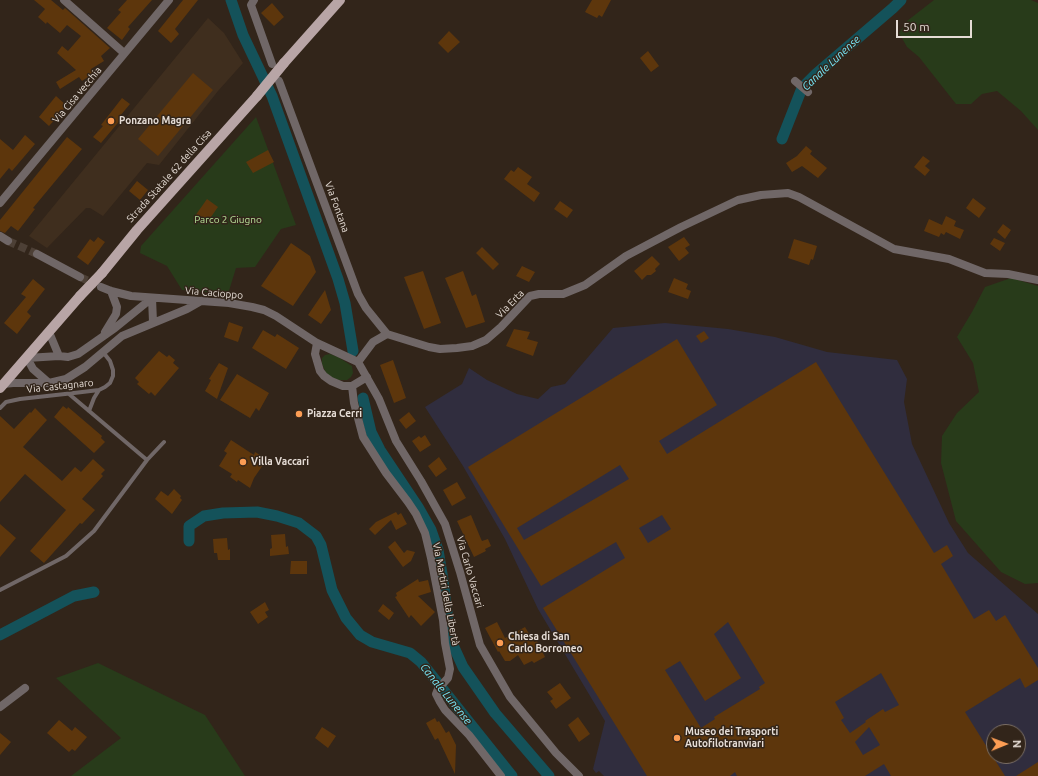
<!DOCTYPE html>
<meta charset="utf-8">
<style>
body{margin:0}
#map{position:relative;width:1038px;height:776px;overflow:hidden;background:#32251a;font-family:Ubuntu,sans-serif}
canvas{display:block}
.north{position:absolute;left:986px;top:724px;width:40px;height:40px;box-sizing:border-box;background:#32251a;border:1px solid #7a6e65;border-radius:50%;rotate:89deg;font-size:11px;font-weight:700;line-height:16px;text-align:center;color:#e5dcd5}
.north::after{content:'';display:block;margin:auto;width:14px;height:18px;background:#fc9d54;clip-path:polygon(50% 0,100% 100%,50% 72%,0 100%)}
.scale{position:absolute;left:896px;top:20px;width:76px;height:18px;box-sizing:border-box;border:2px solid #e5dcd5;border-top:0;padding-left:5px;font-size:12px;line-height:14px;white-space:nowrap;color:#e5dcd5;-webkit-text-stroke:3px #32251a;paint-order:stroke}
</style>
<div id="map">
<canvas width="1038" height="776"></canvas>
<div class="north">N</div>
<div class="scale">50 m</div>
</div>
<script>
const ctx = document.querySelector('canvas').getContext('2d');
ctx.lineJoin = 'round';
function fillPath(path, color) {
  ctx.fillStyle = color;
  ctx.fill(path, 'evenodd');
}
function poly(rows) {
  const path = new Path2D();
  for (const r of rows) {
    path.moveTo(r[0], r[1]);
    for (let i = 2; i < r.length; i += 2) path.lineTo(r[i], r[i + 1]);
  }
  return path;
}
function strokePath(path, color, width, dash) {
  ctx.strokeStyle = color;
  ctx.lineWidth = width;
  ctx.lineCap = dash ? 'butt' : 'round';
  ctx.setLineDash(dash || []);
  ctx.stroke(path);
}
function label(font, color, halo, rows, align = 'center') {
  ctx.font = font + ' Ubuntu,sans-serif';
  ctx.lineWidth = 3;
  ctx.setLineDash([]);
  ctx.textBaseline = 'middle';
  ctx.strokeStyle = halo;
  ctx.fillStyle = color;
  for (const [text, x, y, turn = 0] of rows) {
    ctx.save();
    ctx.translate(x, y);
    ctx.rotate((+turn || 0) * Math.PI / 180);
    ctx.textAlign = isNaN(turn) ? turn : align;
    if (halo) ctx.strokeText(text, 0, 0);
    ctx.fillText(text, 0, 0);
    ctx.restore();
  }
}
const built = poly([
 [208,18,224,33,243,63,218,91,159,165,147,163,103,216,90,208,86,208,47,248,29,236]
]);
const industrial = poly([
 [665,323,728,329,775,337,827,352,897,360,907,379,904,402,912,444,949,523,968,553,1038,614,1038,776,604,776,599,771,596,773,593,769,605,721,538,609,505,539,463,466,425,407,462,384,469,368,487,380,517,394,538,399,551,387,565,384,613,328],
 [994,732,1018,732,1018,756,994,756]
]);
const green = poly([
 [934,0,1031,0,1038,3,1038,130,1021,111,997,91,982,94,971,104,956,104,919,57,907,47,899,33,907,21],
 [256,117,296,225,281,229,255,267,236,268,228,294,182,290,167,266,140,253,141,246],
 [1011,278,1038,286,1038,583,1025,584,1001,572,956,521,941,463,942,436,957,413,979,392,973,363,957,337,972,312,985,287],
 [330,354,338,357,352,366,353,373,351,377,347,380,339,380,332,378,327,375,322,364,322,358,325,355],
 [98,663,205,715,245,776,71,776,121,738,56,678]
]);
const canal = poly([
 [231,0,243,35,272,96,338,279,345,303,353,351],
 [782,139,802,88,816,74,893,8,901,0],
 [363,398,371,432,380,450,418,507,431,530,438,550,443,580,449,629,453,645,463,667,495,713,549,776],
 [189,541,189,526,204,516,223,513,257,512,277,516,299,523,316,536,321,545,332,590,346,618,360,635,372,642,410,653,421,662,512,776],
 [0,635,74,596,94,592]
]);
const building = poly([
 [34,0,51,0,63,10,65,8,110,48,101,56,104,61,91,69,94,73,82,81,79,77,60,89,56,82,76,70,57,53,62,46,68,51,81,36,67,25,60,33,47,22,46,24,38,17,45,9],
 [127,0,152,0,128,27,130,29,122,40,107,28,121,12,118,10],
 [183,0,198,0,175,29,179,34,171,43,158,31],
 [592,0,611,0,602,17,599,15,597,18,585,12],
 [272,3,284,17,274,26,261,13],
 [449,31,460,42,448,53,438,43],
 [648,51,659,66,651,72,640,58],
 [193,73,213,90,158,156,138,139],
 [56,96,67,106,49,126,39,117],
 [122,98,130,104,120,116,122,118,101,143,93,137,103,126,101,125],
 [25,135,35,144,12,171,9,168,0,179,0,139,13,150],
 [67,137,82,149,33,208,35,209,18,231,11,226,5,233,0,231,0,220],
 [806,146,812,151,810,154,827,168,818,178,802,166,792,172,786,163,797,156],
 [268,150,274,162,253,173,246,162],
 [923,156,930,161,925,166,930,170,925,176,914,167],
 [518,167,532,177,527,184,540,193,534,202,504,179,511,170,514,172],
 [137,181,148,190,140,200,129,191],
 [973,198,986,208,979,218,966,208],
 [207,199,218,207,206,224,195,216],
 [560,201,573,210,567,218,554,209],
 [946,216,956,221,954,226,964,230,960,239,946,232,944,235,941,233,939,237,924,231,929,219,942,225],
 [1003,224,1011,230,1005,239,997,232],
 [98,237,105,242,88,265,77,257,90,239,94,242],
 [684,237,690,245,685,248,689,253,679,261,668,247],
 [994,238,1005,243,1000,251,990,244],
 [794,239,817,246,813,260,811,259,809,265,788,258],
 [291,243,310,256,316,272,293,306,261,286],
 [482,247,499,264,493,270,476,253],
 [652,256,660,264,655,269,656,271,651,275,647,275,642,280,634,271],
 [522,266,535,272,529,282,516,276],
 [423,271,441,323,424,329,404,277],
 [463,271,472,296,476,294,485,322,466,328,445,278],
 [674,278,688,284,686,289,691,291,688,299,668,292],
 [33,279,45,289,27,312,31,316,17,334,4,323,26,297,21,294],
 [325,290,331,310,321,324,308,315],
 [229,322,243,327,238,342,224,337],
 [514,329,530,332,527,339,538,342,533,356,506,346],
 [263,330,275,337,277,334,299,348,286,369,252,348],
 [704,331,709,338,701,343,696,336],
 [677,339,717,405,659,441,667,454,816,362,934,553,947,545,953,556,941,564,974,619,989,610,996,621,1005,615,1038,668,1038,680,1025,688,1020,678,965,712,1005,776,891,776,884,764,865,776,737,776,735,772,730,776,647,776,543,608,625,558,616,542,541,586,468,467],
 [620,465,629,479,524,540,517,528],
 [662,515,671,529,648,543,639,528],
 [728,622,765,683,759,687,760,689,714,717,715,719,701,728,665,670,680,661,705,701,741,678,714,634],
 [881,673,899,705,885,712,883,709,865,721,866,722,850,733,841,720,844,718,835,702],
 [869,727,880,745,863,755,855,742],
 [159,351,167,357,169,355,175,360,173,363,179,368,155,396,151,392,149,394,137,384,139,382,135,378],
 [393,360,406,398,394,403,380,365],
 [219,363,228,368,217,399,205,391,211,380,209,379],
 [237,374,269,393,259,411,256,408,250,418,220,400],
 [63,406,67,409,68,407,102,436,101,438,105,442,94,453,54,417],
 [35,408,47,420,23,447,62,481,75,467,81,472,93,459,105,470,101,474,103,476,82,499,95,510,82,524,80,523,44,563,30,551,66,510,25,474,0,502,0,416,14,429,30,412,31,413],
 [409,412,416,421,406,429,399,420],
 [425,435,431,445,420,452,412,441,419,436,421,438],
 [231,440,254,455,255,452,267,459,254,478,250,488,238,480,237,482,230,477,232,474,219,466,227,453,224,451],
 [439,457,447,469,436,477,428,466],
 [457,482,466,498,452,506,443,490],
 [174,489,181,496,180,498,182,500,172,514,155,499,161,491,168,496],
 [396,512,398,515,401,513,407,524,396,530,391,520,375,535,369,529,376,522],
 [471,515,481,539,482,541,488,539,491,546,485,549,486,551,474,557,457,521],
 [0,524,16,538,0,557],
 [285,534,286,547,288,546,289,554,270,556,270,549,272,548,271,535],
 [227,538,228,550,230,549,230,560,218,560,217,553,214,553,213,539],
 [395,541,404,553,407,550,415,552,411,561,403,567,388,547],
 [291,561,307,561,307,574,290,574],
 [418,579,419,582,428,580,431,592,418,596,435,612,421,626,411,615,409,618,395,597,397,596,396,593],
 [265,602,269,610,265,612,268,617,258,624,250,612],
 [383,604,394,613,389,620,378,611],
 [497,622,505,638,525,627,534,642,537,641,545,657,534,663,532,661,524,665,518,655,510,661,505,661,499,651,498,652,485,628],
 [560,683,571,698,556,709,550,701,553,699,547,692],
 [578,717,590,734,579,742,568,725],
 [435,718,437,722,439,721,446,733,449,731,456,745,455,774,438,738,435,740,426,723],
 [59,720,72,731,75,727,87,737,75,751,72,749,69,752,47,733],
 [322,727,336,736,328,748,315,738],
 [0,733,11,742,0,755],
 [1038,762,1038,776,1016,776]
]);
const minorTunnel = poly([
 [8,241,37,254],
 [80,277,97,285]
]);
const service = poly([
 [69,394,147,460],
 [0,408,6,402,20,399,74,393,99,390,105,387,110,383,113,376,113,370,110,361,103,352],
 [89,411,94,398,99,390],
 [0,590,66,556,94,531,147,460,164,442]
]);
const minor = poly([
 [64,0,124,53],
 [254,0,251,5,272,64],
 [279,81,358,294,366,308,387,334],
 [795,81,808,92],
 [0,203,169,0],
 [0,236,8,241],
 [37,254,80,277],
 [101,287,111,291,131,296,229,303,252,307,264,310,276,316,317,343,358,362,373,342,387,334,429,347,440,349,457,348,472,346,486,340,501,327,530,296,539,294,563,294,585,285,626,256,681,227,738,200,761,195,788,193,799,197,894,249,949,259,985,273,1008,274,1038,280],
 [152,298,153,322],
 [49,332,59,356],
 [105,332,116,314,117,307,111,291],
 [317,343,315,354,320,371,324,376,331,381,343,386,352,386,367,377],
 [358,362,379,399,396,441,421,481,445,524,460,572,480,645,510,697,556,753,579,776],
 [49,383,33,369,27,358,59,356,68,357,78,354,115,328,152,298],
 [3,384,13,383,49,383,66,379,85,367,122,336,187,309,201,301],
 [352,386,354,403,363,437,386,473,408,502,416,514,425,533,431,558,443,620,445,643,450,669,448,678,438,689,436,694,440,702,445,710,469,735,501,776],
 [0,707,25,688]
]);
const primary = poly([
 [284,63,340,0],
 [102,273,137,230,257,96],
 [0,388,80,296]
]);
const primaryBridge = poly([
 [257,96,284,63],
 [80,296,102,273]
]);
const markers = [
 [111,121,4,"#fc9d54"],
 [299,414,4,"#fc9d54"],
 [243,462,4,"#fc9d54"],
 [500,643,4,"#fc9d54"],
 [677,738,4,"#fc9d54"]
];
const streetNames = [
 ["Via Cisa vecchia",77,95,-50],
 ["Strada Statale 62 della Cisa",169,176,-48],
 ["Via Fontana",337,207,70],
 ["Via Cacioppo",214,293,5],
 ["Via Erta",510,304,-45],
 ["Via Castagnaro",60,386,-6],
 ["Via Carlo Vaccari",470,572,74],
 ["Via Martiri della Libertà",446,594,79]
];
const poiNames = [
 ["Ponzano Magra",119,121],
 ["Piazza Cerri",307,414],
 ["Villa Vaccari",251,462],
 ["Chiesa di San",508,637],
 ["Carlo Borromeo",508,649],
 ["Museo dei Trasporti",685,732],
 ["Autofilotranviari",685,744]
];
const parkNames = [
 ["Parco 2 Giugno",228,220]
];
const waterNames = [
 ["Canale Lunense",831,63,-43],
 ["Canale Lunense",446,694,51]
];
fillPath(built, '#3f2e1e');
fillPath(industrial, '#302d3e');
fillPath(green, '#283b1a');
strokePath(canal, '#14525a', 11);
fillPath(building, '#5d360c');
strokePath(minorTunnel, '#4d4036', 8, [8, 4]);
strokePath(service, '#706767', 4);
strokePath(minor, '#706767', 8);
strokePath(primary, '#b8a5a6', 10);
strokePath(primaryBridge, '#b8a5a6', 10);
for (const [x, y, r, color] of markers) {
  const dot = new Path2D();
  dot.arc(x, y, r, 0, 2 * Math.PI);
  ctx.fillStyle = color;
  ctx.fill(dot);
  strokePath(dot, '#32251a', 1.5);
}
label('10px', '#e5dcd5', '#32251a', streetNames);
label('bold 10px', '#e5dcd5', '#32251a', poiNames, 'left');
label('10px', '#b7e299', '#32251a', parkNames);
label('italic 11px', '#78ebfc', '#32251a', waterNames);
</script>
